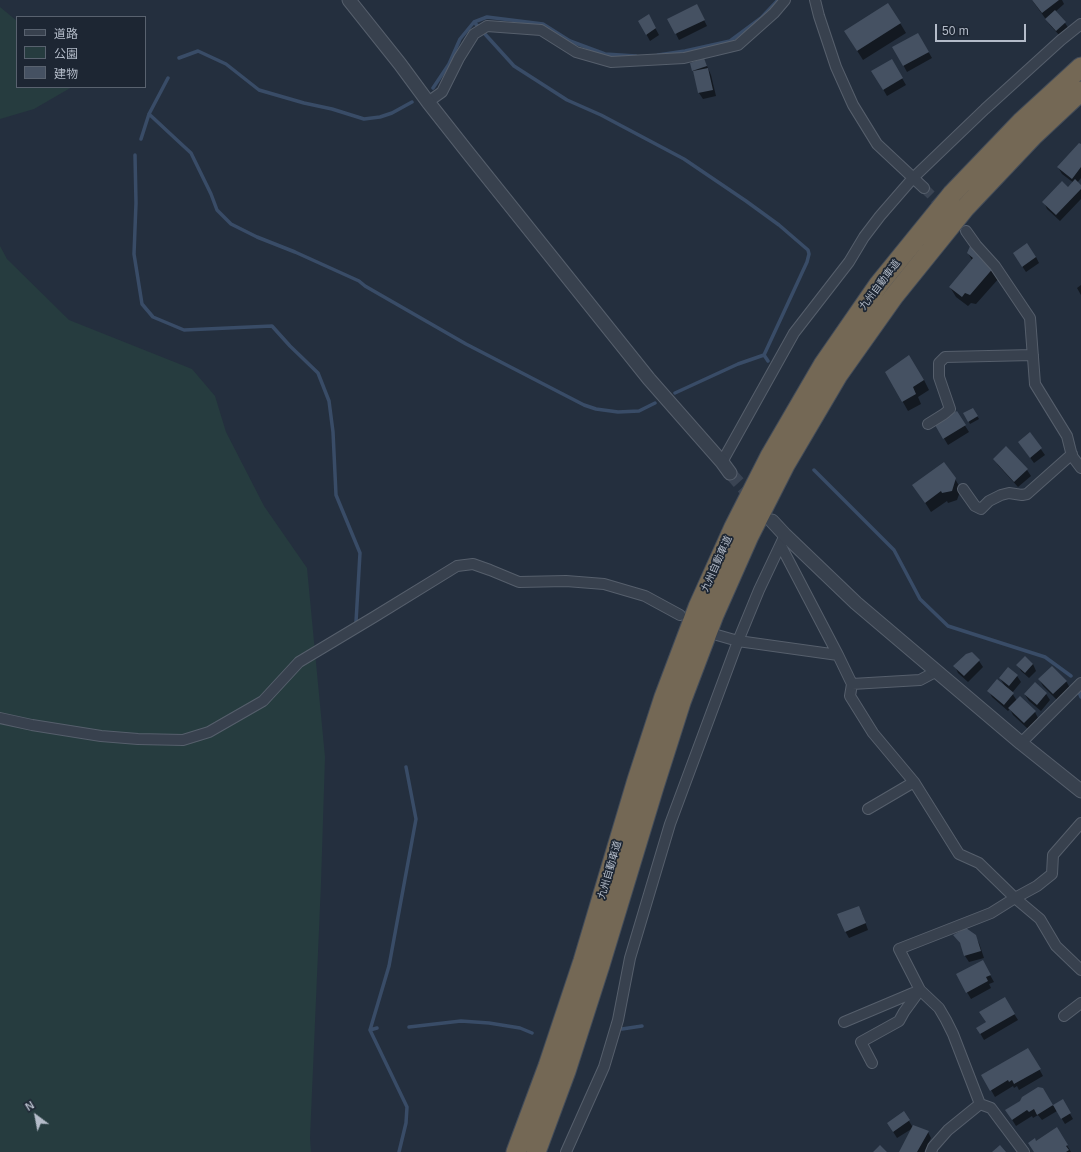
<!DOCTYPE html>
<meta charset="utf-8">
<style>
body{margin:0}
#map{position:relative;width:1081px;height:1152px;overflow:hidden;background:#242f3e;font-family:Helvetica,"Noto Sans JP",sans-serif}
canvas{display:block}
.legend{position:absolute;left:16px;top:16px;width:130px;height:72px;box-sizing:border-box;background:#1d2633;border:1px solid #59626f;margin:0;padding:5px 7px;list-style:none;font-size:12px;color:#b4bcc9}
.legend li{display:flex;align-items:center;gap:8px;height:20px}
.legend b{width:20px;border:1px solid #59626f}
.north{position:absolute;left:16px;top:1096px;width:40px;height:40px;-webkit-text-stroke:3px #1d2633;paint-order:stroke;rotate:328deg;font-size:11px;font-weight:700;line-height:16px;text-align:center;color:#b4bcc9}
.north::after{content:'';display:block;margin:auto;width:14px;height:18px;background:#b4bcc9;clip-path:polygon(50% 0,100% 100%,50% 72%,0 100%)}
.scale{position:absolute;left:935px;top:24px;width:91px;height:18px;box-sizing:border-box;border:2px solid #b4bcc9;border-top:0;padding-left:5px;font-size:12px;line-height:14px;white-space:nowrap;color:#b4bcc9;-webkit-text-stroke:3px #1d2633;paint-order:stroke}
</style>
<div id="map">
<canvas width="1081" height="1152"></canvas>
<ul class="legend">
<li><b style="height:5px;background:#38414e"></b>道路</li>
<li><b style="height:11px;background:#263c3f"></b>公園</li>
<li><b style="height:11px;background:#455162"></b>建物</li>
</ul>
<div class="north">N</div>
<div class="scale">50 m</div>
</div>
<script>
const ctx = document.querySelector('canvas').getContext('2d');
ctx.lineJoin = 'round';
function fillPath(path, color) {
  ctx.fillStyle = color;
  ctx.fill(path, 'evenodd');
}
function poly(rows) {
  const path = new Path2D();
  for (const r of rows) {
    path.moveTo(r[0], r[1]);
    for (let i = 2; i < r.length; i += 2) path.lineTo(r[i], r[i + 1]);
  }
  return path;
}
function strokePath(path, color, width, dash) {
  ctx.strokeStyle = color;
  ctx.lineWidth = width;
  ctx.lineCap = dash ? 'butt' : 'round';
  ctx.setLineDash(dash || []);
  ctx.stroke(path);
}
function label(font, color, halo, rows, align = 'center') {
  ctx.font = font + ' Helvetica,"Noto Sans JP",sans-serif';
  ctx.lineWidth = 3.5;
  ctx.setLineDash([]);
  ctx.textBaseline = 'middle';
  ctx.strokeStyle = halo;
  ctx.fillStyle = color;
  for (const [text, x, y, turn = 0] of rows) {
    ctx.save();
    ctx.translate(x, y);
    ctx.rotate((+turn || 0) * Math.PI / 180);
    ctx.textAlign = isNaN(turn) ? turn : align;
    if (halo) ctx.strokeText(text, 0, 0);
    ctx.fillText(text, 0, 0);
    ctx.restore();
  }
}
const green = poly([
 [0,7,17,21,17,87,72,87,34,109,0,119],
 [0,246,7,259,69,320,192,369,215,396,226,432,264,506,307,568,325,757,321,883,310,1138,311,1152,0,1152]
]);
const shadow = poly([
 [1032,0,1062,0,1064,4,1055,12,1065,23,1069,29,1060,36,1050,25],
 [700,12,707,26,679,40,676,34],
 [639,21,652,22,659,35,650,41],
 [900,23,906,33,863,60,851,41],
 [918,34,932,58,907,72,894,48],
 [704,59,711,75,716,96,703,99,699,93,693,70],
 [892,61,906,85,887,96,873,72],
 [1081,146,1081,178,1077,183,1081,186,1081,199,1060,221,1047,209,1044,202,1068,188,1074,183,1062,174,1058,167],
 [971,246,1000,277,976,304,971,303,968,306,956,297,950,287,972,260,968,253],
 [1036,257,1039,263,1026,272,1018,260],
 [1081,285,1081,295,1077,288],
 [886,372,924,380,929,390,918,397,921,404,908,411],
 [973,409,979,419,970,424,964,414],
 [957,413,969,432,948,445,936,425],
 [1030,434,1045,455,1034,463,1023,448],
 [994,459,1027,470,1031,476,1018,487,998,465],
 [955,479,961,489,957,500,948,503,947,501,931,512,914,485],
 [979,661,983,667,968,682,958,673,955,666],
 [1033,664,1036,671,1029,678,1021,671,1018,665],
 [1008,669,1017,676,1021,682,1012,693,1017,701,1035,712,1038,718,1028,729,1013,715,1010,709,1008,711,992,697,989,691,1006,688,1000,678],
 [1039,679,1066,681,1070,688,1057,700,1043,686],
 [1035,684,1046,694,1050,700,1041,711,1029,701,1025,695],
 [862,913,868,930,849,938,845,931],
 [954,935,975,936,979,943,984,958,969,962,965,956,962,946],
 [982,961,994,982,989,984,991,988,971,999,957,975],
 [1004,998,1018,1020,984,1040,977,1028,987,1023],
 [1028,1049,1043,1076,1019,1090,1017,1086,1014,1088,1013,1086,995,1097,983,1076],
 [1042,1089,1053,1106,1062,1100,1073,1119,1065,1124,1057,1111,1042,1120,1038,1115,1033,1118,1032,1116,1016,1126,1006,1110],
 [904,1113,912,1126,928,1132,931,1138,924,1152,900,1152,913,1128,897,1138,892,1130],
 [1057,1129,1071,1152,1035,1152,1036,1142]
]);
const stream = poly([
 [474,22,514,66,567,100,601,115,684,159,746,201,779,225,808,250,809,254,807,262,764,355,738,364,675,393],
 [658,55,685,51,730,41,761,18,778,0],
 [179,58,198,51,226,64,259,90,304,103,332,109,364,119,380,117,392,113,412,102],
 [433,88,449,64,460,39,474,22,487,17,543,24,570,41,605,54,636,56],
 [149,114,178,141,191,153,211,194,217,210,231,224,257,237,295,252,359,281,365,286,466,344,584,405,596,409,618,412,639,411,655,403],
 [141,139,149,114,168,78],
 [135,155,136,203,134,254,142,304,153,317,184,330,272,326,290,346,318,373,329,401,333,432,336,495,360,553,356,622],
 [764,355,768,361],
 [814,470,894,550,920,599,948,626,1045,657,1071,676],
 [1079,692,1081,697],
 [409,1027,461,1021,489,1023,520,1028,532,1033],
 [622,1029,642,1026],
 [370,1030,377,1028],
 [399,1152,406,1123,407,1107,370,1030,389,966,416,819,406,767]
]);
const building = poly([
 [1032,0,1059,0,1042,13],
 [888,3,901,23,857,51,844,31],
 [697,4,705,20,675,34,667,19],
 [1055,10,1066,22,1056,31,1045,19],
 [649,14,656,28,646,35,638,21],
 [918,33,929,52,903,66,892,47],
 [704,58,707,66,692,71,690,63],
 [892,59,903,78,883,90,871,71],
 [708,68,713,90,698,93,693,71],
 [1079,143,1081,144,1081,167,1072,179,1057,167],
 [1075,179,1081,185,1081,189,1056,215,1042,202,1062,181,1068,187],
 [1027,243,1036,257,1022,267,1013,253],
 [971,244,995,266,970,295,965,293,962,297,949,287,973,258,967,253],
 [909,355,924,380,913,387,916,394,902,402,885,372],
 [973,408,978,416,968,422,963,413],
 [957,411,966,425,943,439,935,425],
 [1030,432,1042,448,1030,458,1018,442],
 [1006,446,1028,469,1014,482,993,459],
 [944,462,956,478,952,491,942,493,941,491,925,503,912,485],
 [972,652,980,660,964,676,953,666,966,654],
 [1025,656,1033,664,1025,673,1016,665],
 [1052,666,1067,681,1053,694,1038,679],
 [1008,667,1018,675,1009,686,999,678],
 [997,679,1014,693,1004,705,987,691],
 [1035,682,1047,693,1037,705,1024,694],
 [1020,696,1036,711,1024,723,1008,708],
 [859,906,866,923,845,932,837,914],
 [966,928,976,935,981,951,964,956,960,943,953,935],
 [983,960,991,975,986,977,988,981,966,993,956,974],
 [1005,997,1015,1014,980,1034,976,1028,986,1022,979,1012],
 [1028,1048,1041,1069,1014,1084,1012,1080,1009,1082,1008,1080,990,1091,981,1075],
 [1038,1087,1043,1088,1053,1105,1037,1115,1034,1109,1029,1112,1027,1110,1012,1120,1005,1110,1020,1101,1022,1097],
 [1063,1099,1071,1113,1061,1119,1053,1105],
 [904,1111,910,1120,893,1132,887,1123],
 [913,1125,929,1131,917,1152,899,1152],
 [1057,1127,1068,1145,1066,1146,1069,1150,1066,1152,1034,1152,1028,1143,1035,1138,1036,1141],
 [880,1145,887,1152,873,1152],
 [1000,1145,1006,1152,992,1152]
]);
const minorTunnel = poly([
 [924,188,944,208]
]);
const tertiaryTunnel = poly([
 [730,473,755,501]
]);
const minor = poly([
 [815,0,819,16,836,67,853,105,877,144,924,188],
 [428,102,442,92,459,58,474,34,487,26,541,30,576,52,611,62,684,58,738,45,774,13,785,0],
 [966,231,976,245,995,266,1030,318,1035,384,1067,436,1072,456,1081,468],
 [928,424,944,414,950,409,939,377,939,363,945,357,1033,355],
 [722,462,794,333,849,262,864,237,880,216,913,178,985,109,1061,40,1081,24],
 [963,489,975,506,981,509,989,501,1001,495,1009,493,1022,495,1027,494,1072,454],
 [781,546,838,655,852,684,920,680,937,671],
 [717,635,738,641,838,655],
 [852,684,850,696,873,733,914,782,959,854,979,863,1015,898,1040,919,1056,946,1081,970],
 [0,718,32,725,101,736,138,739,183,740,209,732,263,701,299,662,374,617,457,566,473,564,490,570,519,582,566,581,604,584,645,596,680,615],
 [1021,743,1081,683],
 [868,809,914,782],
 [1064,1016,1081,1003],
 [844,1022,920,990],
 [872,1063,861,1042,899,1021,904,1012,920,990],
 [566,1152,604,1067,618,1020,630,958,670,824,738,641,759,590,785,535],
 [931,1152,933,1147,948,1130,980,1104],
 [1024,1152,991,1108,980,1104,953,1034,946,1020,939,1008,920,990,899,949,991,913,1015,898,1037,886,1052,874,1053,855,1081,823]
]);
const tertiary = poly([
 [349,0,400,64,428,102,469,154,649,379,722,462,730,473],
 [772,521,785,535,856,603,1021,743,1081,791]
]);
const motorway = poly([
 [516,1152,548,1066,583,961,637,780,664,697,698,607,734,527,770,456,823,365,879,284,952,194,1021,122,1081,67],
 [536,1152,566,1071,600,965,654,787,681,702,714,615,749,536,785,465,838,375,894,296,965,208,1034,135,1081,91]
]);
const streetNames = [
 ["九州自動車道",880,285,-53],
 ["九州自動車道",717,564,-66],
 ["九州自動車道",610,870,-74]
];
fillPath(green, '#263c3f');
fillPath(shadow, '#0007');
strokePath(stream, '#394c67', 3.5);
fillPath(building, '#455162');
strokePath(minorTunnel, '#3a4453', 10, [10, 5]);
strokePath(tertiaryTunnel, '#3a4453', 13, [13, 6]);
strokePath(minor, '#565f6c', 12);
strokePath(tertiary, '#565f6c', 15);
strokePath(motorway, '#434c59', 21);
strokePath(minor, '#38414e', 10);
strokePath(tertiary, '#38414e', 13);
strokePath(motorway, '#746855', 19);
label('10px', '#b4bcc9', '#1d2633', streetNames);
</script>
